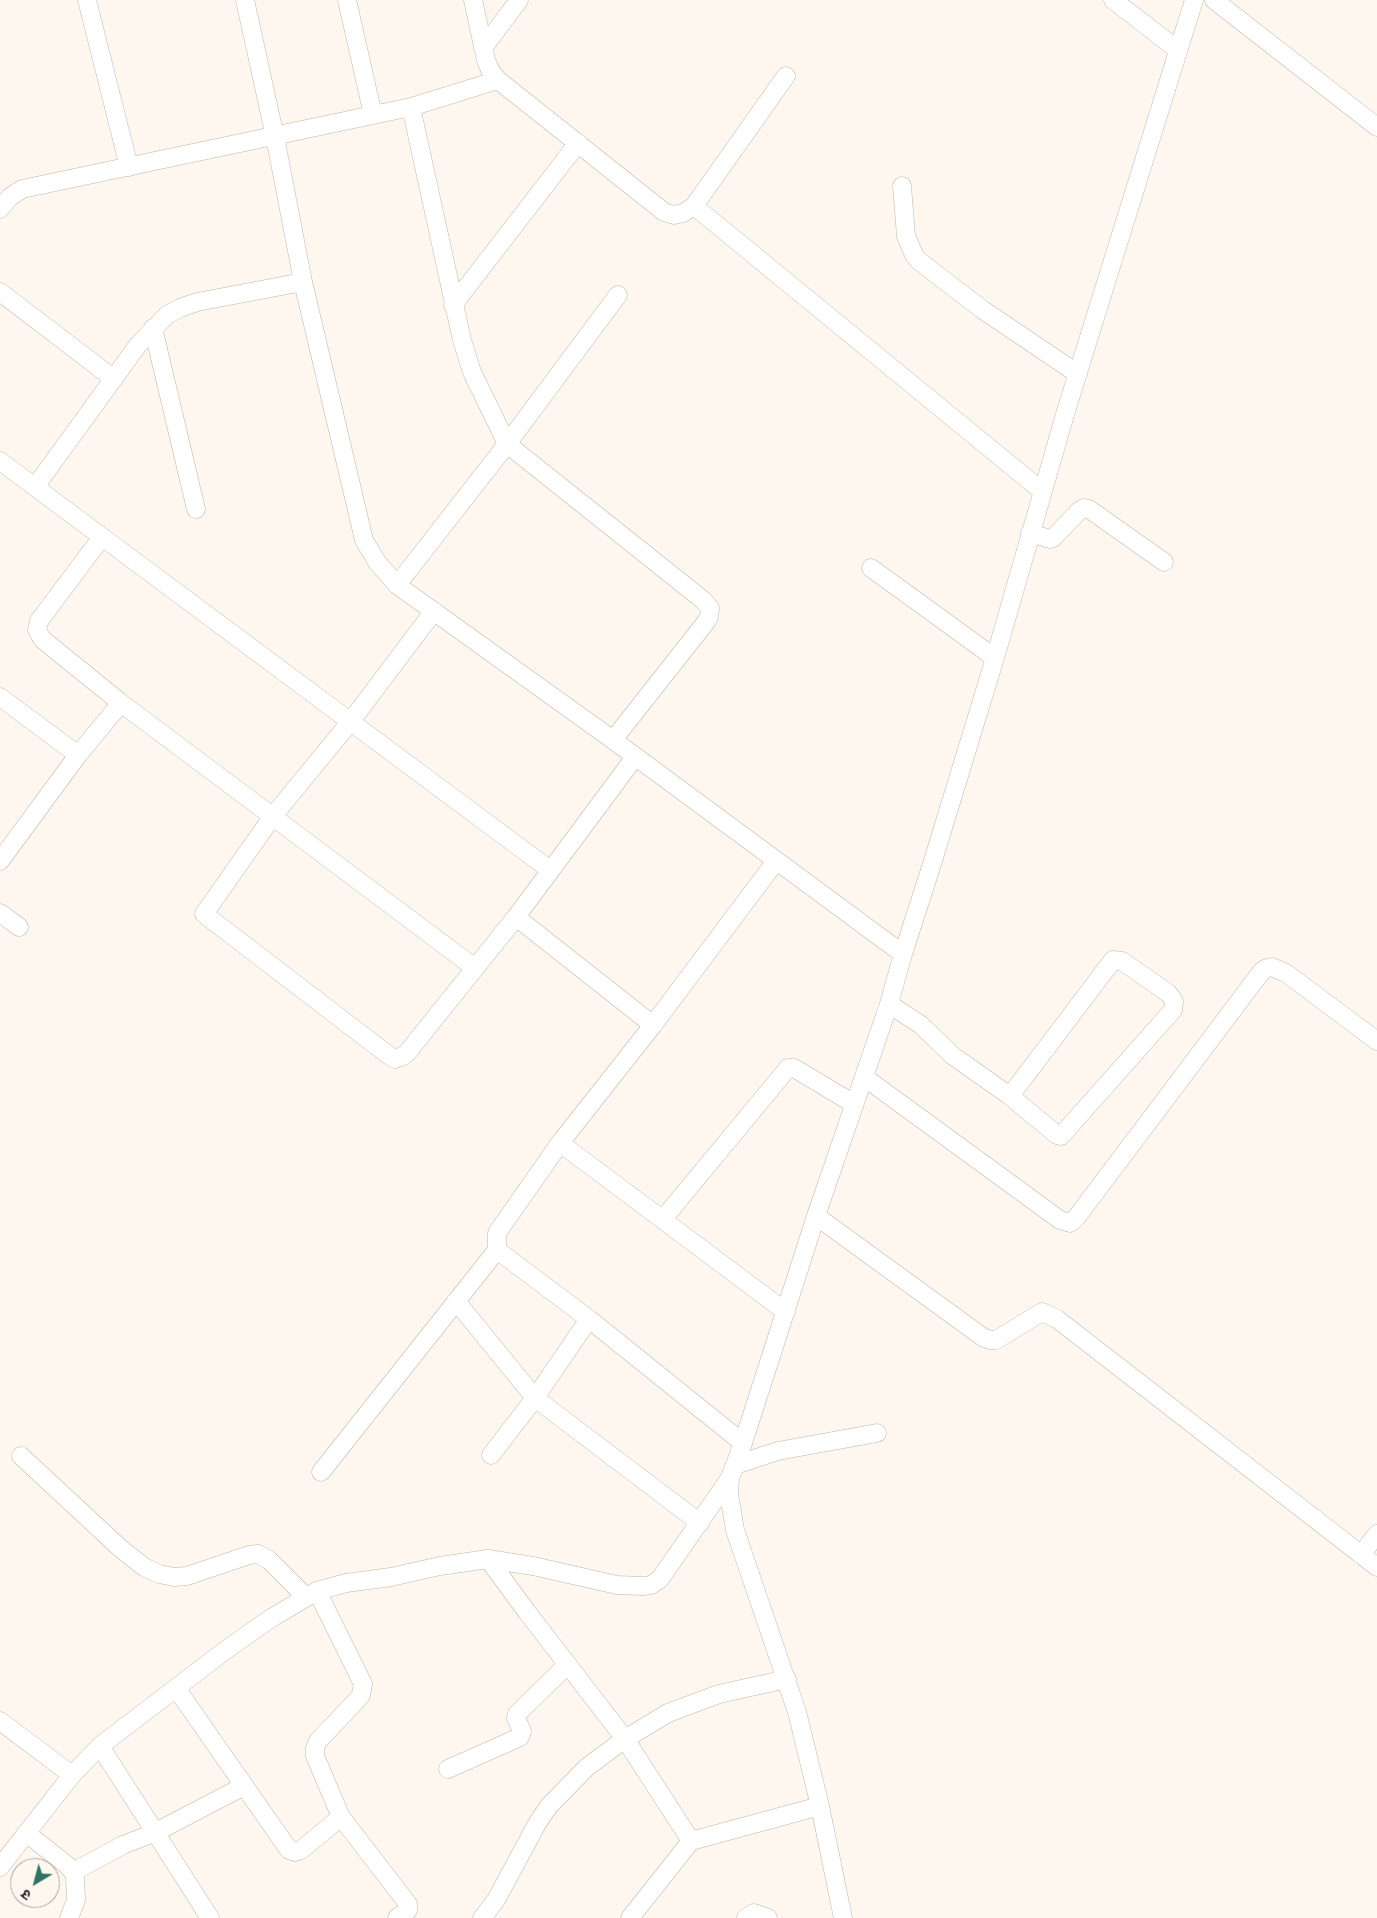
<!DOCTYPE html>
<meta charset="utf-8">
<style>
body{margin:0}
#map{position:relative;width:1377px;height:1918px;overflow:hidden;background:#fdf7f0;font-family:Bitter,"Noto Sans Devanagari",serif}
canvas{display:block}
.north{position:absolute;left:10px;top:1858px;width:50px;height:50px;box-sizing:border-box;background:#fdf7f0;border:1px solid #a8a39c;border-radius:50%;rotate:217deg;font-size:14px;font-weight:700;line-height:20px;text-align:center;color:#29241d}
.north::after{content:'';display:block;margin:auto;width:18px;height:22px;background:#317363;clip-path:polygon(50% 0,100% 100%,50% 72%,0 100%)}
</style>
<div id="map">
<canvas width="1377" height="1918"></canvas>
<div class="north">उ</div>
</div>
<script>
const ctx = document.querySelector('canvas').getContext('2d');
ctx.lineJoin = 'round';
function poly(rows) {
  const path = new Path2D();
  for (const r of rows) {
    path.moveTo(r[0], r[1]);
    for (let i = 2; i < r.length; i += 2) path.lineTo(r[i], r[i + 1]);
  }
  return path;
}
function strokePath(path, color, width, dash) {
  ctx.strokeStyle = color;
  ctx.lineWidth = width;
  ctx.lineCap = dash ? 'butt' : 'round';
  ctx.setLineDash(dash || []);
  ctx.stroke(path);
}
const minor = poly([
 [87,0,129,167],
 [245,0,275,137,303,282,364,540,377,562,397,585,613,740,903,954],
 [347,0,373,115],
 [473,0,486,60,490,70,498,80,664,212,674,215,683,213,694,206,786,76],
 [1113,0,1178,50],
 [1214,0,1377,127],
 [483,48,519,0],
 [902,186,906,236,914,255,919,261,983,310,1078,374],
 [694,206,1042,491],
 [0,209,10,197,22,189,411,107,498,80],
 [0,292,114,379],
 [453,305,578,143],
 [153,328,196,509],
 [0,461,550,870],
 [35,487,138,345,167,315,180,308,197,302,303,282],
 [1030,533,1050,539,1053,538,1079,511,1084,508,1089,509,1164,562],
 [102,537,39,621,37,630,42,639,121,703,475,968],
 [871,568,995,658],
 [397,585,507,444,472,372,462,340,411,107],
 [434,611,351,721,273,816,204,914,387,1054,395,1059,403,1056,407,1053,516,917,635,757],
 [0,697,78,755],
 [613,740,706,622,709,617,710,608,703,600,507,444,618,295],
 [0,861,78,755,121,703],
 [0,913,19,927],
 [516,917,653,1025],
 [889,1004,921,1025,953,1056,1010,1096,1057,1135,1061,1136,1173,1010,1174,1002,1172,998,1168,993,1122,961,1113,960,1010,1096],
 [864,1077,1060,1220,1070,1223,1076,1218,1262,971,1267,968,1272,967,1286,973,1377,1041],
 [560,1143,786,1312],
 [816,1216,984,1338,991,1340,996,1340,1042,1312,1057,1319,1377,1567],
 [663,1219,788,1068,794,1068,854,1104],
 [497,1250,589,1319,743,1443],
 [456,1301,535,1398,700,1523],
 [491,1455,535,1398,589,1319],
 [21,1456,120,1548,144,1567,159,1574,174,1577,187,1576,249,1555,258,1554,269,1560,306,1597],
 [735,1465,778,1451,877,1433],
 [321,1472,497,1250,497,1233,560,1143,653,1025,776,861],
 [1361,1555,1377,1534],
 [488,1559,527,1612,625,1739,691,1841],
 [317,1591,363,1684,361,1695,356,1701,318,1741,315,1748,315,1756,341,1817,408,1904,408,1910,397,1918],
 [176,1688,289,1850,295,1852,301,1850,341,1817],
 [0,1721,72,1775],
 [100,1746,210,1918],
 [448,1769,520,1737,522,1731,516,1718,517,1714,567,1665],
 [26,1833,67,1865,73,1872,75,1877,76,1900,69,1918],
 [0,1867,72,1775,100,1746,227,1649,273,1617,317,1591,346,1583,391,1577,440,1566,488,1559,533,1566,617,1585,643,1586,651,1585,660,1579,730,1478],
 [73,1872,123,1845,156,1832,244,1786],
 [482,1918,496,1900,538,1822,549,1806,587,1767,625,1739,668,1713,719,1694,787,1679],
 [630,1918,691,1841,820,1806],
 [746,1918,754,1913,768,1918],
 [843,1918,820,1806,797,1712,735,1530,729,1494,730,1478,743,1443,816,1216,889,1004,903,954,932,864,995,658,1066,411,1194,0]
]);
strokePath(minor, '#c3b5a4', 19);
strokePath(minor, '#fff', 18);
</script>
